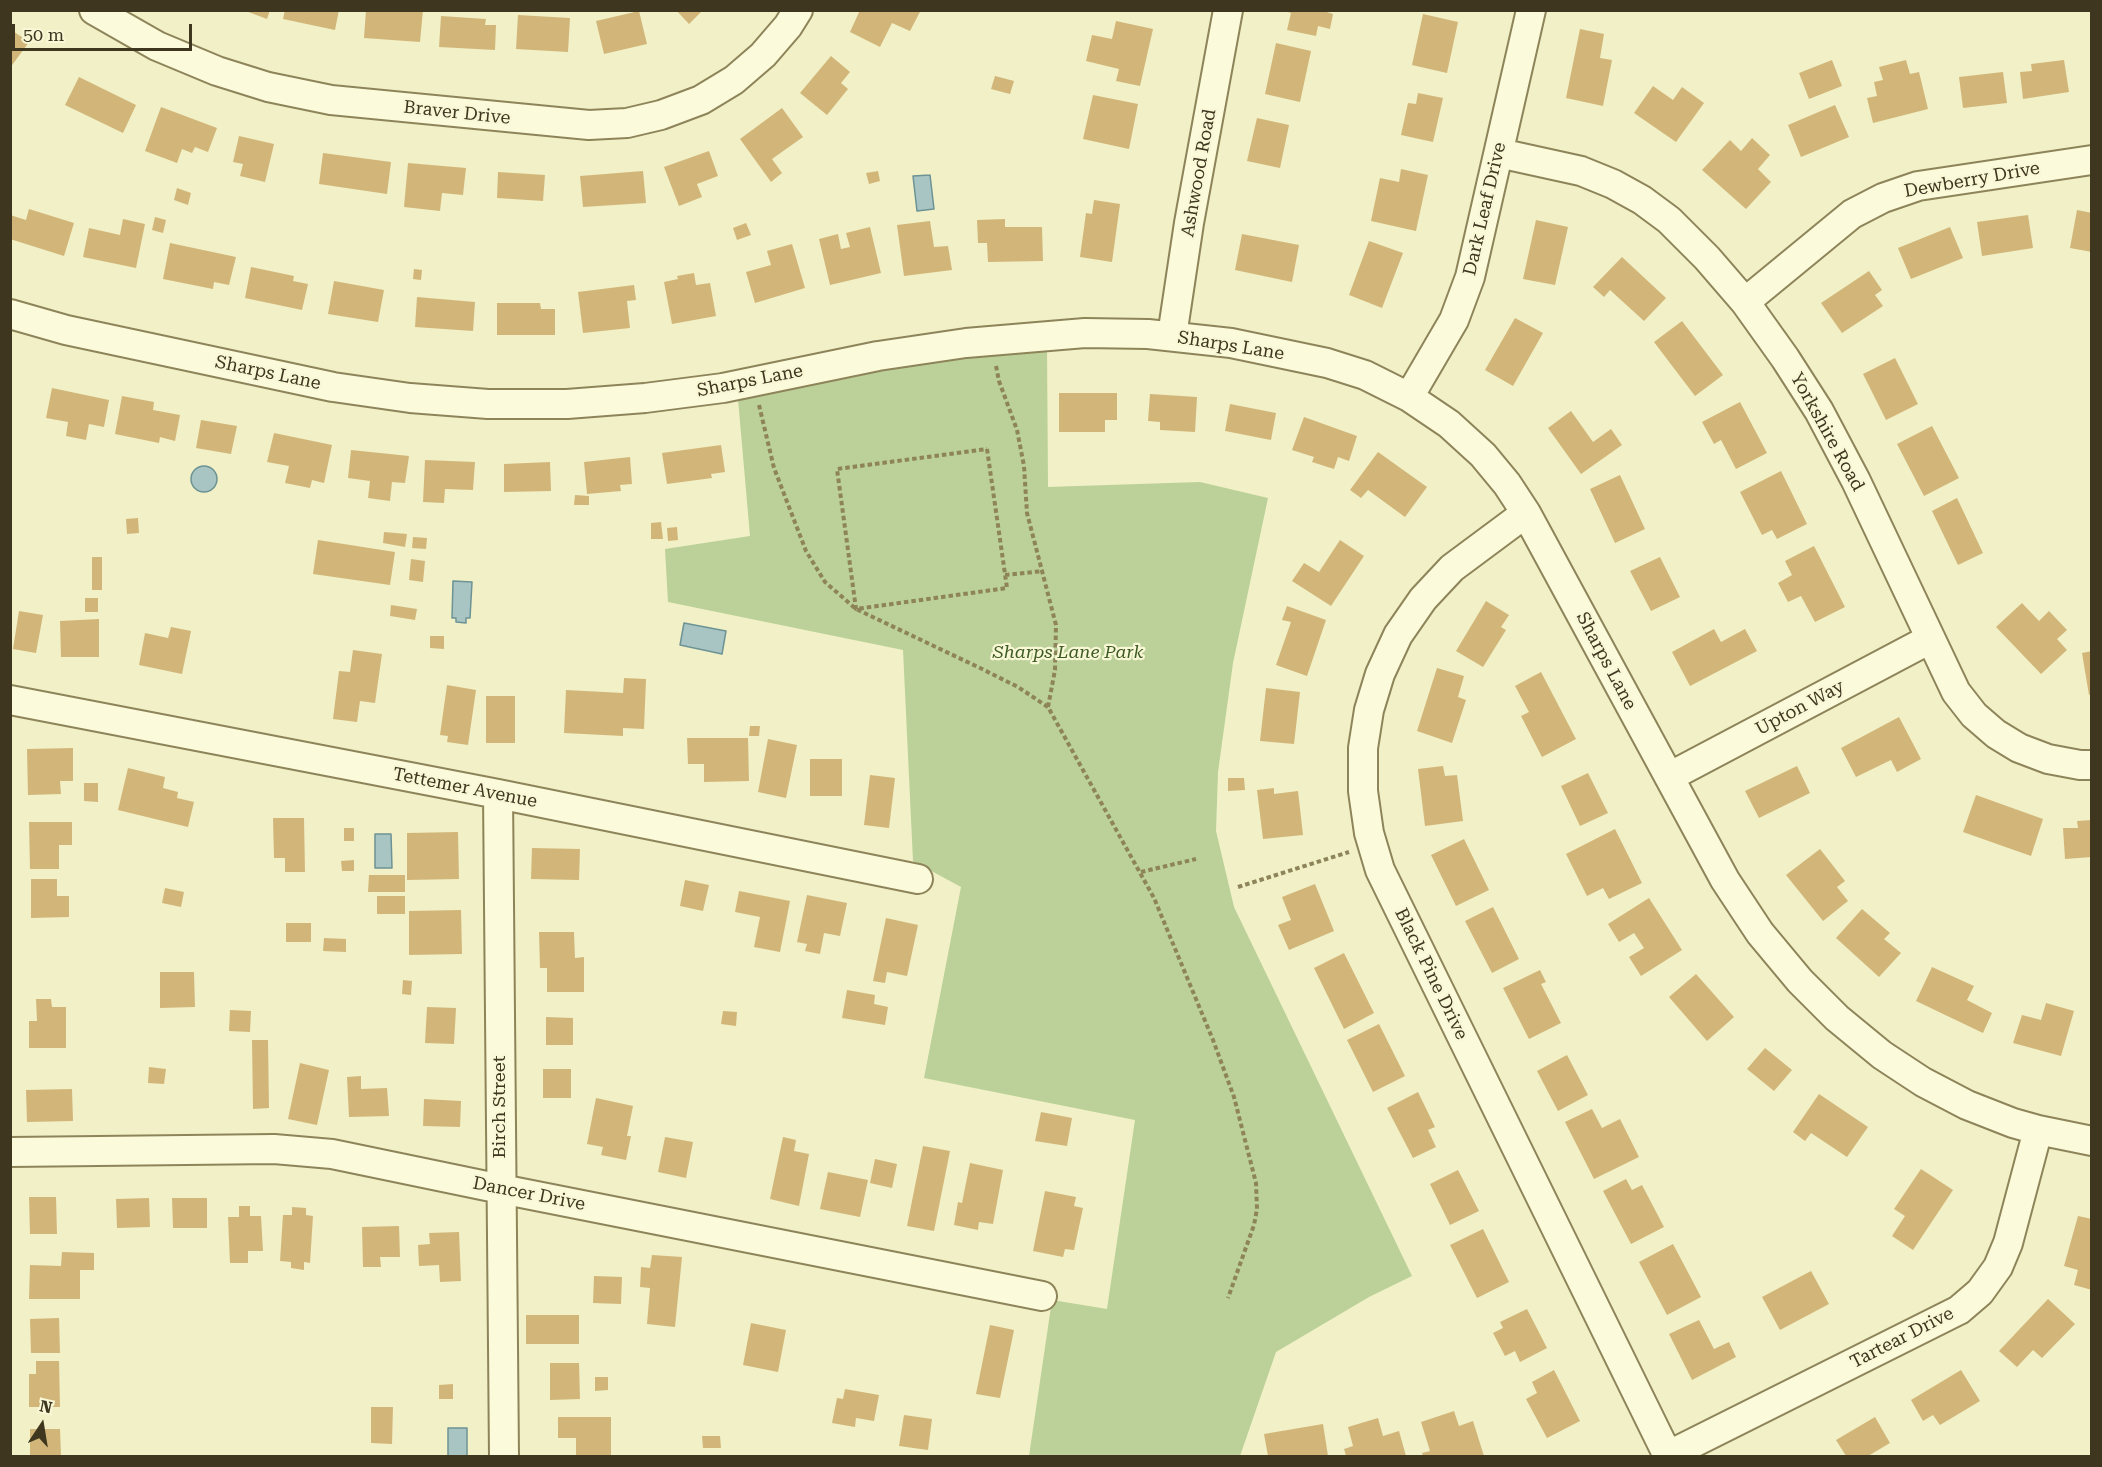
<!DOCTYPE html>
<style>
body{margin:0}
#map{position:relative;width:2102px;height:1467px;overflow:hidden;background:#f1f0c6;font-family:"Roboto Serif",serif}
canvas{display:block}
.frame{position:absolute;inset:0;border:12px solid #3e361f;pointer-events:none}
.north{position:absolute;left:12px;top:1395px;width:60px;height:60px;-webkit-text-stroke:4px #f8f7d6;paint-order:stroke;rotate:12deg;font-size:16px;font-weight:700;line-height:24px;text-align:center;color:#3e361f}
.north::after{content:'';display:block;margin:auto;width:21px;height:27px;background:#3e361f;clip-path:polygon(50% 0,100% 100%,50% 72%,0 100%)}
.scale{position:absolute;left:12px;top:24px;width:180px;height:27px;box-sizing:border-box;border:3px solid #3e361f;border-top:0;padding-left:8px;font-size:18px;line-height:21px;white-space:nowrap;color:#3e361f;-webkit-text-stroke:4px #f8f7d6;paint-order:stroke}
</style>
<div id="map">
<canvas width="2102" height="1467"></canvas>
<div class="frame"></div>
<div class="north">N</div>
<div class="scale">50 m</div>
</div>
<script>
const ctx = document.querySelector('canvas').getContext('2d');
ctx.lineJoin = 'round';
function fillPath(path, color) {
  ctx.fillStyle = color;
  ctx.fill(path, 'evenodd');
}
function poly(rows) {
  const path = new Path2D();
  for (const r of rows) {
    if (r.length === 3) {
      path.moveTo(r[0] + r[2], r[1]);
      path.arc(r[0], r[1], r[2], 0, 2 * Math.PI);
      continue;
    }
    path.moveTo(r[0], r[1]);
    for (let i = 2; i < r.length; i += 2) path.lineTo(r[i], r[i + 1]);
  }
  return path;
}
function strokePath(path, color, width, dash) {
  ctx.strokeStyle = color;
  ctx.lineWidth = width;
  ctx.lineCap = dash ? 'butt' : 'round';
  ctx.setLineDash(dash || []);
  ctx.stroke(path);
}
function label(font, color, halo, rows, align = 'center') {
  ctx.font = font + ' "Roboto Serif",serif';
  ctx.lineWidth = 4.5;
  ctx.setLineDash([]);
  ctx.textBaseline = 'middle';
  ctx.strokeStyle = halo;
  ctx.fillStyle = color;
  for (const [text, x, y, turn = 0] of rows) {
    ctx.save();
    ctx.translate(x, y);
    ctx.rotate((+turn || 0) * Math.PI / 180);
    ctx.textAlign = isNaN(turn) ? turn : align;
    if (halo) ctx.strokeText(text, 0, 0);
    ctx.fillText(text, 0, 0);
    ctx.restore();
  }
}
const green = poly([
 [1047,350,1048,487,1200,482,1268,498,1233,663,1218,772,1216,831,1234,907,1412,1276,1369,1297,1276,1352,1240,1456,1029,1456,1052,1300,1107,1309,1135,1120,924,1078,961,887,913,861,903,650,668,602,665,549,750,536,738,399,899,364]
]);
const water = poly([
 [930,175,934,209,917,211,913,176,930,175],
 [204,479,13],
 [453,581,472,582,470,618,466,618,466,623,456,622,456,618,452,618,453,581],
 [684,623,726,631,722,654,680,645,684,623],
 [375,834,391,834,392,868,375,868,375,834],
 [448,1428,467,1428,467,1456,448,1456,448,1428]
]);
const building = poly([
 [243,10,270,10,267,19],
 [285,10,339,10,335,30,283,19],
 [366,10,423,10,420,42,364,38],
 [676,10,703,10,689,24],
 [860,10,921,10,910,31,892,23,880,47,850,32],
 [1282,10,1321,10,1333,14,1330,29,1318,26,1316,36,1287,30,1291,13],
 [639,11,647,44,604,54,596,21],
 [1423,14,1458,22,1447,73,1412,65],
 [518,15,570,18,568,52,516,49],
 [441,16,486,19,485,25,496,25,495,50,439,47],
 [1116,21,1153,29,1140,86,1116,81,1119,69,1086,61,1092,35,1112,39],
 [10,29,29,42,10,68],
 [1580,29,1604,34,1600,58,1612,60,1603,106,1566,98],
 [1276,43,1311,51,1300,102,1265,94],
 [831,56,850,72,841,83,848,89,827,115,800,93],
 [1832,60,1842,86,1809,99,1799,73],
 [1906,60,1910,74,1919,72,1928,109,1873,123,1867,98,1877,96,1874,82,1883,80,1879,67],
 [2064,60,2069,92,2023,99,2020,72,2032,71,2031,64],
 [2003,72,2007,103,1963,108,1959,77],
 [995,76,1014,81,1010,94,991,89],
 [79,77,136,105,123,133,65,105],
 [1653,86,1673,100,1682,87,1704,103,1676,142,1634,113],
 [1418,93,1443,98,1433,142,1401,135,1408,103,1416,104],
 [1093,95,1138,104,1129,149,1083,139],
 [1835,105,1849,137,1801,157,1788,125],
 [161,107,217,128,208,152,195,147,192,153,182,149,177,163,145,151],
 [782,108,803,137,772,159,782,173,771,182,740,139],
 [1257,118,1289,125,1280,168,1247,161],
 [239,136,274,144,265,182,240,176,243,164,233,162],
 [1752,138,1770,155,1758,169,1771,182,1746,209,1702,170,1730,140,1741,151],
 [709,151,718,176,697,184,702,197,679,206,664,167],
 [323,153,391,162,387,194,319,184],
 [408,163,466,168,463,195,442,193,440,211,404,207],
 [1401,169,1428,175,1416,231,1371,221,1380,178,1399,182],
 [643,171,646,203,583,207,580,176],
 [878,171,880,181,869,184,866,173],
 [498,172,545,175,543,201,497,198],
 [177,188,191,193,188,205,174,200],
 [1094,200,1120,204,1112,262,1080,257,1086,213,1092,214],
 [29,209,74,223,64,256,10,239,10,215,26,220],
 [2077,210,2092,213,2092,252,2070,248],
 [2028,215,2033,248,1982,256,1977,222],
 [155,217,166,220,163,233,152,230],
 [123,219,145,224,136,268,83,257,89,228,120,235],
 [1005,219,1005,227,1042,227,1043,261,988,262,987,243,978,243,977,220],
 [1536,220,1568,227,1555,285,1523,279],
 [930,221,934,247,948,246,952,270,904,276,897,225],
 [746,223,751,235,737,240,733,228],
 [870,227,881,273,830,285,819,239,838,234,841,249,850,247,846,233],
 [1950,227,1963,258,1911,279,1898,248],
 [1242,234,1299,245,1292,282,1235,270],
 [1369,241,1403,253,1382,308,1349,295],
 [170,243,236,257,229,285,214,282,213,289,163,279],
 [792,244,805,288,755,303,746,272,771,265,767,251],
 [1622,257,1666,298,1644,321,1610,290,1604,297,1593,287],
 [251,267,294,276,293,281,308,284,302,310,245,298],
 [414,269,422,270,421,280,413,279],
 [1869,271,1882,290,1875,295,1883,306,1842,333,1821,303],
 [694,273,696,285,710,283,716,316,672,324,664,282,678,279,677,276],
 [334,281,384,290,378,322,328,314],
 [634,285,636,300,627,301,630,328,583,333,578,292],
 [417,297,475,302,473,331,415,327],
 [497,303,540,303,541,309,555,309,555,335,497,335],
 [1515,318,1543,333,1513,386,1485,370],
 [1682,321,1723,375,1695,396,1654,342],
 [1895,358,1918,404,1886,420,1863,374],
 [52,388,109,400,104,427,89,424,86,440,66,436,68,422,46,418],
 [1059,393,1117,393,1117,420,1105,420,1105,432,1059,432],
 [1150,394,1197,397,1195,432,1160,430,1160,422,1148,421],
 [122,396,154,402,153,410,180,415,175,441,160,437,159,443,115,434],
 [1740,402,1767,453,1736,469,1721,440,1714,444,1702,422],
 [1230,404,1276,413,1271,440,1225,431],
 [1571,411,1593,442,1611,429,1622,445,1581,474,1548,428],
 [1304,417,1357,436,1349,461,1338,457,1334,469,1312,462,1314,457,1292,450],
 [201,420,237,426,231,454,196,448],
 [1932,426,1959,478,1924,496,1897,444],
 [274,433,332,445,324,483,312,480,310,488,285,483,289,466,267,462],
 [721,445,725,472,711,474,712,478,667,484,662,453],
 [351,450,409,456,405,483,392,482,390,501,368,498,370,481,348,478],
 [1378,452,1427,487,1405,517,1368,490,1361,498,1350,490],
 [630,457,632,484,620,485,621,491,587,494,584,462],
 [425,460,475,462,473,490,445,489,444,503,423,502],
 [550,462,551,491,504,492,504,464],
 [1781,471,1807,524,1777,539,1772,530,1762,535,1740,492],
 [1620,475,1645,529,1615,543,1590,489],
 [575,495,589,496,589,505,574,505],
 [1957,498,1983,553,1958,565,1932,511],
 [138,518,139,533,127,534,126,519],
 [661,522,663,539,651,539,651,523],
 [677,527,678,540,668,541,667,528],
 [384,532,407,534,405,547,383,543],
 [413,537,427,538,426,549,412,548],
 [318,540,395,552,390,585,313,574],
 [1340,540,1364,556,1331,606,1292,581,1304,563,1319,572],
 [1814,546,1845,607,1815,622,1801,596,1788,602,1778,583,1792,575,1785,561],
 [92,557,102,557,102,590,92,590],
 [1660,557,1680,597,1651,611,1630,571],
 [411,559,425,561,423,582,409,580],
 [85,598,98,598,98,612,85,612],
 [1486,601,1509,615,1501,627,1506,630,1483,667,1456,651],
 [2022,603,2039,621,2049,611,2067,630,2057,639,2067,650,2041,674,1996,627],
 [391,605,417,609,415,620,390,616],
 [1287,606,1326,620,1307,676,1276,665,1291,622,1282,620],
 [19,611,43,615,36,653,13,649],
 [99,619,99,657,61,657,60,621],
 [171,627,191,631,182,674,139,665,145,633,168,638],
 [1714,629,1721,642,1745,629,1757,651,1690,686,1672,652],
 [430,636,444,636,444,649,430,648],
 [353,650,382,654,375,703,360,701,357,722,333,719,339,671,350,672],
 [2092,651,2092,694,2089,695,2082,653],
 [1437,668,1464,676,1458,697,1466,700,1452,743,1417,731],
 [1541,672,1576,739,1542,757,1521,716,1529,712,1515,686],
 [624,678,646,679,644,729,623,728,623,736,564,733,566,690,623,693],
 [447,685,476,690,468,745,447,742,448,736,440,735],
 [1266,688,1300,692,1294,744,1260,741],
 [486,696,515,696,515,743,486,743],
 [1899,717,1921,759,1897,772,1891,760,1856,777,1841,748],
 [750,726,760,726,759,736,749,736],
 [687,738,748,738,749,781,704,782,704,764,688,764],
 [768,739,797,745,786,798,758,792],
 [73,748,73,781,60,781,61,794,28,795,27,749],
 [810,759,842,759,842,796,810,796],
 [1443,766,1445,776,1457,775,1463,821,1425,826,1418,769],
 [1797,766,1810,793,1759,818,1745,791],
 [128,768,165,777,163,788,178,792,177,798,194,802,188,827,118,810],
 [1588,773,1608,813,1580,826,1561,786],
 [870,775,895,778,889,828,864,825],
 [1228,778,1244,778,1245,790,1228,791],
 [84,783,98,783,98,802,84,801],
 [1274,788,1274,794,1298,791,1303,835,1263,839,1257,790],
 [1976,795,2043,819,2031,856,1963,832],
 [273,818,304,818,305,872,285,872,285,858,274,858],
 [2092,820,2092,857,2065,859,2063,828,2078,828,2077,821],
 [29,822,72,822,72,845,59,845,59,869,30,869],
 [344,828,354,828,354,841,344,841],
 [1615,829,1642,883,1609,899,1603,888,1587,896,1566,854],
 [458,832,459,879,407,880,407,833],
 [1464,839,1489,890,1456,906,1431,855],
 [532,848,580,849,579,880,531,879],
 [1820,849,1845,881,1837,887,1848,901,1823,921,1786,875],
 [354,860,354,871,342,871,341,861],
 [369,875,405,875,405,892,368,892],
 [31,879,57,879,57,896,69,896,69,917,31,918],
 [685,880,709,885,703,911,680,906],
 [1315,884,1334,931,1289,950,1278,925,1291,920,1282,897],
 [165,888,184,892,181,907,162,903],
 [739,891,790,901,780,952,754,947,760,917,735,912],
 [807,895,847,903,840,936,824,933,820,954,805,951,807,944,797,942],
 [377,896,405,896,405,914,377,914],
 [1649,898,1682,950,1641,976,1629,957,1644,948,1634,933,1619,942,1608,924],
 [1493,907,1519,959,1492,973,1465,921],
 [1862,909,1890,933,1884,939,1901,953,1879,977,1836,938],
 [461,910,462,954,409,955,409,911],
 [886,918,918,925,907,976,887,972,885,983,873,981],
 [286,923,311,923,311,942,286,942],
 [539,932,574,932,575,958,584,957,584,992,547,992,547,968,540,968],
 [324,938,346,939,346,952,323,951],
 [1344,953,1374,1013,1344,1029,1314,968],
 [1932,967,1974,986,1967,1000,1992,1013,1983,1033,1916,1001],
 [1540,970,1546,982,1541,984,1561,1023,1529,1039,1503,988],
 [160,972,194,972,195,1007,160,1008],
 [1696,974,1734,1017,1707,1041,1669,997],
 [403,980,412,981,411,995,402,994],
 [847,990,875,995,874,1004,888,1007,885,1025,842,1018],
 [36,999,51,999,52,1007,66,1007,66,1048,29,1048,29,1021,37,1021],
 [2046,1003,2074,1011,2061,1056,2013,1043,2022,1015,2041,1020],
 [427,1007,456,1008,454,1044,425,1043],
 [230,1010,251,1011,250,1032,229,1031],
 [723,1011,737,1012,736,1026,721,1024],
 [546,1017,573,1018,573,1045,546,1045],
 [1379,1024,1405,1076,1373,1092,1347,1040],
 [252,1040,268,1040,269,1108,253,1109],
 [1765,1048,1792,1070,1774,1091,1747,1069],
 [1567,1055,1588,1095,1558,1111,1537,1071],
 [300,1063,329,1070,317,1125,288,1119],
 [149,1067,166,1069,164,1084,148,1083],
 [543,1069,571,1069,571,1098,543,1098],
 [361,1076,361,1089,387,1088,389,1116,349,1117,347,1077],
 [72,1089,73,1121,27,1122,26,1090],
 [1418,1092,1435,1127,1428,1130,1436,1147,1413,1158,1387,1108],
 [1819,1094,1868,1127,1847,1157,1811,1133,1805,1141,1793,1132],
 [596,1098,633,1106,627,1136,631,1136,626,1160,601,1155,603,1147,587,1144],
 [424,1099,461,1101,460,1127,423,1126],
 [1592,1109,1602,1128,1620,1119,1639,1157,1594,1179,1565,1122],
 [1041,1112,1072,1118,1067,1146,1035,1141],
 [665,1137,693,1142,686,1178,658,1172],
 [783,1137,796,1140,794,1151,809,1154,799,1206,770,1199],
 [923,1146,950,1151,934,1231,907,1226],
 [875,1159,897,1164,892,1188,870,1183],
 [970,1163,1003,1170,993,1224,979,1222,978,1230,954,1225,958,1202,962,1203],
 [1921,1169,1953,1190,1913,1250,1892,1236,1905,1216,1894,1209],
 [1458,1170,1479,1211,1450,1225,1430,1184],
 [828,1172,868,1180,860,1217,820,1209],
 [1626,1179,1632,1190,1642,1185,1664,1227,1631,1244,1603,1191],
 [1045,1191,1076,1197,1074,1206,1083,1208,1074,1250,1065,1249,1063,1257,1033,1251],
 [29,1197,56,1197,57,1234,30,1234],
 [149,1198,150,1227,117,1228,116,1199],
 [172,1198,207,1198,207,1228,173,1228],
 [239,1206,250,1206,250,1216,261,1216,263,1251,248,1251,248,1263,230,1263,228,1217,239,1217],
 [292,1207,306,1208,306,1215,313,1216,310,1263,304,1262,304,1270,291,1268,291,1262,280,1261,283,1215,292,1215],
 [2078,1216,2092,1219,2092,1290,2074,1285,2078,1270,2064,1266],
 [399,1226,400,1257,380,1257,381,1267,363,1267,362,1227],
 [1483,1229,1509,1282,1477,1298,1450,1245],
 [459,1232,461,1281,440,1282,439,1265,419,1266,418,1245,430,1244,429,1233],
 [1673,1244,1701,1297,1667,1315,1639,1262],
 [62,1252,94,1253,94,1270,80,1270,80,1299,29,1299,30,1265,61,1266],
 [652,1255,682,1257,675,1327,647,1324,650,1288,640,1287,641,1267,650,1268],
 [1811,1271,1829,1304,1780,1330,1762,1297],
 [594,1276,622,1277,621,1304,593,1303],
 [2048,1299,2075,1324,2042,1358,2033,1350,2017,1367,1999,1351],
 [1527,1309,1547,1348,1520,1362,1515,1351,1505,1356,1493,1333,1503,1328,1500,1322],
 [526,1315,579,1315,579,1344,526,1344],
 [59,1318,60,1353,31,1353,30,1319],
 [1699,1320,1714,1349,1729,1342,1736,1357,1692,1380,1669,1334],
 [751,1323,786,1330,778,1372,743,1365],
 [990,1325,1014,1330,1000,1398,976,1394],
 [36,1361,59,1361,60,1407,29,1407,29,1374,36,1374],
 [550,1363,579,1363,580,1399,550,1400],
 [1554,1370,1580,1421,1547,1438,1526,1399,1537,1393,1532,1382],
 [1961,1370,1980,1401,1940,1425,1933,1415,1923,1421,1911,1400],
 [595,1377,608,1377,608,1390,595,1391],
 [453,1384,453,1399,439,1399,439,1385],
 [845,1389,879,1395,874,1421,856,1418,855,1427,832,1423,837,1398,843,1399],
 [371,1407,393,1407,392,1444,371,1443],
 [1454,1411,1459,1426,1473,1421,1484,1456,1423,1456,1422,1453,1430,1451,1421,1422],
 [904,1415,932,1419,928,1450,899,1446],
 [558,1417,611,1417,611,1456,576,1456,576,1438,558,1438],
 [1875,1417,1890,1443,1868,1456,1846,1456,1836,1440],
 [1378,1418,1383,1436,1399,1431,1406,1456,1346,1456,1344,1449,1353,1446,1348,1427],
 [1323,1424,1328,1456,1268,1456,1264,1434],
 [30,1429,60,1429,61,1456,30,1456],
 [702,1436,720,1436,721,1448,703,1448]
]);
const path = poly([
 [996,366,999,381,1017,430,1024,466,1027,513,1056,625,1055,670,1048,707],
 [759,405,774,468,806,551,825,582,856,609,980,668,1018,687,1048,707,1154,898,1213,1040,1234,1097,1256,1183,1257,1209,1254,1225,1228,1298],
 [987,449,1007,588,856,609,837,469,987,449],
 [1005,575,1043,571],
 [1141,872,1196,859],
 [1238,887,1349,852]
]);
const street = poly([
 [94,10,157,46,217,71,268,87,331,100,589,125,627,123,661,115,701,100,734,80,763,55,788,26,798,10],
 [1499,153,1581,171,1613,184,1642,200,1669,220,1707,258,1745,302,1785,358,1819,411,1856,481,1956,692,1974,715,1996,734,2019,748,2048,759,2080,765,2092,765],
 [1745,302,1852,214,1883,198,1918,186,2092,160],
 [10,314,66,330,333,387,410,398,488,404,567,404,645,398,723,388,878,356,966,343,1085,333,1148,334,1231,343,1327,363,1365,375,1409,397,1449,424,1483,455,1507,484,1526,513,1725,880,1760,933,1800,981,1837,1018,1882,1055,1923,1082,1967,1105,2013,1123,2038,1130,2092,1141],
 [1172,336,1189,223,1228,10],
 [1409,397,1454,320,1470,277,1531,10],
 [1526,513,1452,568,1423,599,1398,635,1380,674,1369,710,1363,748,1363,791,1369,833,1380,870,1668,1456],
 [10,700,498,794,918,879],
 [1669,777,1930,639],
 [498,794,504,1456],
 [10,1152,274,1149,332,1154,501,1189,1042,1296],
 [1667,1456,1959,1310,1980,1292,1998,1267,2008,1243,2038,1130]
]);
const streetNames = [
 ["Braver Drive",457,113,6],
 ["Ashwood Road",1199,173,-80],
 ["Dewberry Drive",1972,180,-10],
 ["Dark Leaf Drive",1485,209,-77],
 ["Sharps Lane",1231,346,9],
 ["Sharps Lane",268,373,12],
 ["Sharps Lane",750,381,-11],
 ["Yorkshire Road",1827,432,61],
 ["Sharps Lane",1606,661,62],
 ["Upton Way",1800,708,-28],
 ["Tettemer Avenue",465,788,11],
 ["Black Pine Drive",1431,974,64],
 ["Birch Street",500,1107,-90],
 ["Dancer Drive",529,1194,11],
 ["Tartear Drive",1902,1338,-27]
];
const parkNames = [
 ["Sharps Lane Park",1068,653]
];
fillPath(green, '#bbd199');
fillPath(water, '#a8c5c4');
strokePath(water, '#6d9394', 1.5);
fillPath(building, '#d2b679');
strokePath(street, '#8e845a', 32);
strokePath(path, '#8e845a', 4, [4.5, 3]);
strokePath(street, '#fbfada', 28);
label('18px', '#3e361f', '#f8f7d6', streetNames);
label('italic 18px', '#3e5b24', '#f8f7d6', parkNames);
</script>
